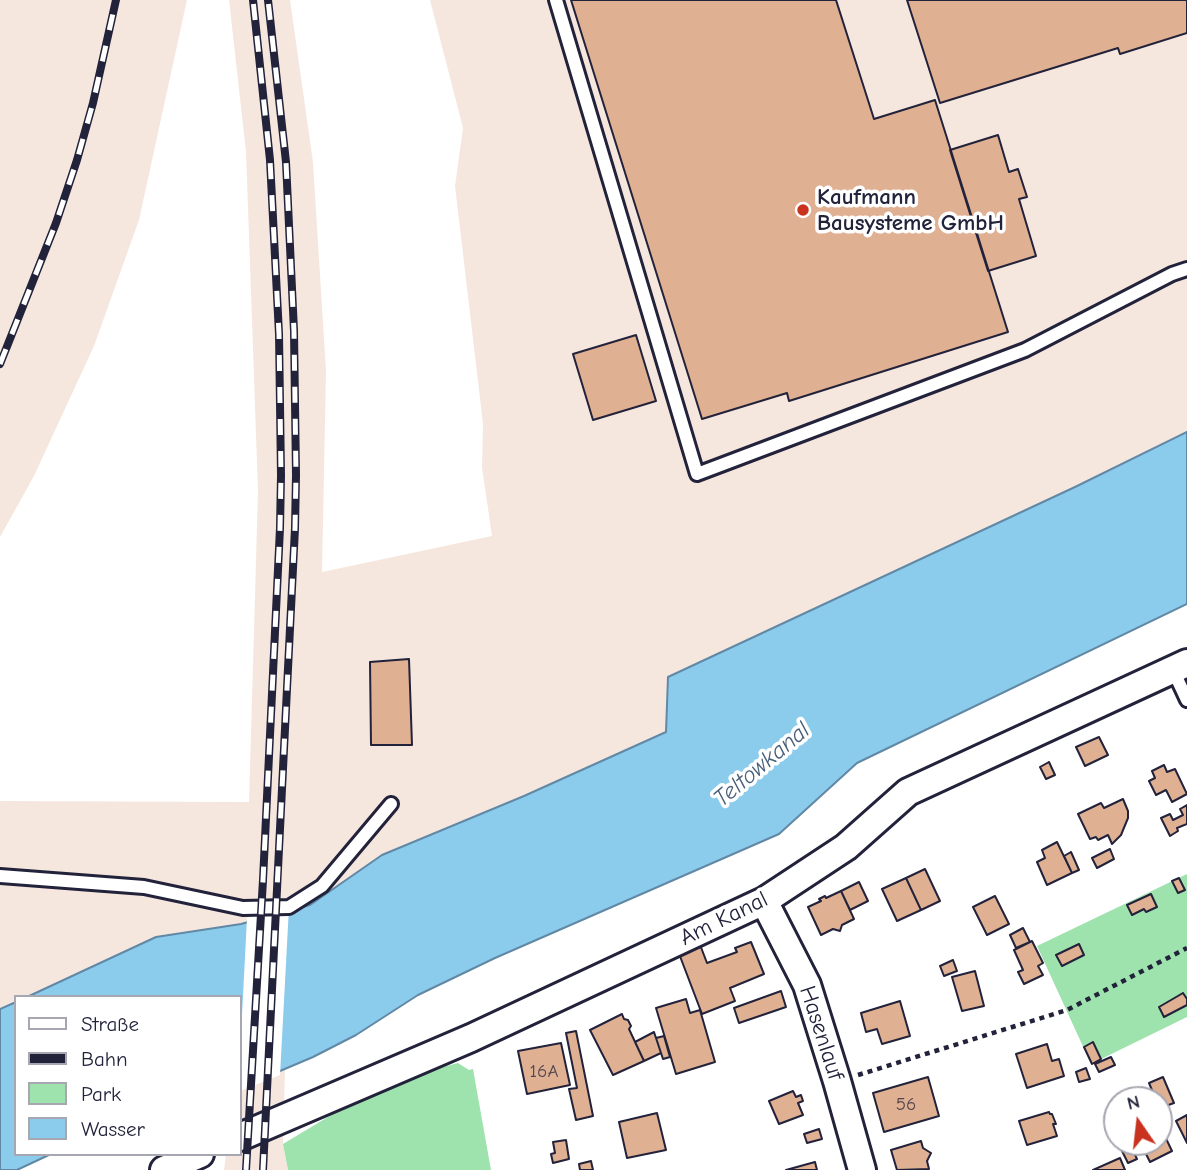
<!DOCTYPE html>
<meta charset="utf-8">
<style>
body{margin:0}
#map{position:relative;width:1187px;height:1170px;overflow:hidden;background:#fff;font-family:"Comic Neue",sans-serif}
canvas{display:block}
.legend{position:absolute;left:14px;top:995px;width:228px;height:161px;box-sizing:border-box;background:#fff;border:2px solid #a7a7b1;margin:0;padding:9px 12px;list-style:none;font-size:21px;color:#22223b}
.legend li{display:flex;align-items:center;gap:14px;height:35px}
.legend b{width:35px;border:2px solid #a7a7b1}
.north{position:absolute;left:1103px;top:1086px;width:70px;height:70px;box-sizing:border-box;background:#fff;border:2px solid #a7a7b1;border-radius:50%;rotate:346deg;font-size:19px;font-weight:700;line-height:28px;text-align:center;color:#22223b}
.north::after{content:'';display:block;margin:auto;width:24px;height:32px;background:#c8321e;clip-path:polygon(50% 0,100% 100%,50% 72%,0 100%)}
</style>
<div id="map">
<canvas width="1187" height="1170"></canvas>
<ul class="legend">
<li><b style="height:9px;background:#fff"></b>Straße</li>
<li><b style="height:9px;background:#22223b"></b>Bahn</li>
<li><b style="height:19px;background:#9ee2ae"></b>Park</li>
<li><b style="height:19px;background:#8bccec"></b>Wasser</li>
</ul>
<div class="north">N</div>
</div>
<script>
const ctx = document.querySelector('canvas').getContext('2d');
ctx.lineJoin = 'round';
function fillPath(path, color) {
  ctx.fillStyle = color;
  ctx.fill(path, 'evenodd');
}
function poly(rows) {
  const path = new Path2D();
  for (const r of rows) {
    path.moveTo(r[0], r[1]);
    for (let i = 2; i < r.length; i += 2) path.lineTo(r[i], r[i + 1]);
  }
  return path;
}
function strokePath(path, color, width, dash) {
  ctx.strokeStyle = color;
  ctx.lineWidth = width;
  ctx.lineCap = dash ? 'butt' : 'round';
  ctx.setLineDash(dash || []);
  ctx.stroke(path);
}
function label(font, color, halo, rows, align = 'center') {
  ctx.font = font + ' "Comic Neue",sans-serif';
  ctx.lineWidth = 7;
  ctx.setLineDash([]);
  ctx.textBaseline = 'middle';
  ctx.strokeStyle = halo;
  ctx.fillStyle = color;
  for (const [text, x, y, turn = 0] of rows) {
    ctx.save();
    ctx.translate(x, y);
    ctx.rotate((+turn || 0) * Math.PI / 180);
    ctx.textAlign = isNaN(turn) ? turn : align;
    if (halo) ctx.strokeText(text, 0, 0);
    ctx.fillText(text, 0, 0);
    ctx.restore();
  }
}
const built = poly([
 [0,0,187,0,139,220,94,346,34,476,0,537],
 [229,0,290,0,313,162,326,371,322,572,492,536,482,468,483,424,455,186,463,128,430,0,1187,0,1187,432,1075,487,668,677,666,732,524,796,382,855,310,905,241,924,156,937,27,997,16,997,16,1002,0,1009,0,801,249,802,258,491,246,152],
 [285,1069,283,1144,288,1170,224,1170,226,1154,240,1154,240,1088]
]);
const green = poly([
 [1187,874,1187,1017,1091,1064,1037,946],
 [458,1063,469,1070,473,1069,491,1170,288,1170,283,1144,386,1082]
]);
const water = poly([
 [1187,432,1187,604,857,763,779,834,495,958,418,995,356,1035,313,1057,240,1088,240,997,27,997,156,937,241,924,310,905,382,855,524,796,666,732,668,677,1075,487,1187,432],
 [16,1002,16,1154,51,1154,17,1170,0,1170,0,1009,16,1002]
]);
const pier = poly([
 [289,907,280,1075,240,1091,240,1054,247,918]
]);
const building = poly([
 [571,0,836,0,874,119,935,100,1008,332,789,401,787,393,702,419,571,0],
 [907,0,1187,0,1187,33,1120,54,1118,48,940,103,907,0],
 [998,135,1009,172,1018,169,1027,197,1019,199,1036,256,988,271,950,150,998,135],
 [636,335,656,401,593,420,573,354,636,335],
 [409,659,412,745,371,745,370,662,409,659],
 [1099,737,1108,755,1085,766,1076,747,1099,737],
 [1049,762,1055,775,1046,779,1040,767,1049,762],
 [1164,765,1167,772,1175,769,1187,794,1172,802,1166,790,1156,795,1149,781,1155,778,1152,771,1164,765],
 [1123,799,1128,811,1128,818,1121,835,1112,844,1108,835,1098,840,1096,837,1090,839,1078,814,1101,803,1104,808,1123,799],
 [1187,805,1187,824,1177,828,1178,831,1170,836,1161,818,1170,814,1173,820,1183,815,1180,809,1187,805],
 [1057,842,1072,873,1047,885,1037,862,1045,858,1042,850,1057,842],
 [1110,849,1114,859,1097,868,1092,858,1110,849],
 [1071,852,1079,870,1072,873,1064,856,1071,852],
 [925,869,940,901,921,910,906,878,925,869],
 [906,878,921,910,897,921,882,889,906,878],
 [1179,878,1185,890,1178,893,1172,881,1179,878],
 [859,882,868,901,850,910,841,891,859,882],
 [841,891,854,919,842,925,840,931,833,929,821,935,808,907,821,901,819,899,825,896,826,898,841,891],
 [1151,894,1157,907,1146,912,1144,909,1132,915,1127,905,1151,894],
 [995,896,1009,924,987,935,973,907,995,896],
 [1023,928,1030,942,1016,948,1010,935,1023,928],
 [1032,941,1043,963,1038,966,1043,975,1024,984,1018,972,1023,970,1014,950,1032,941],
 [699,942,707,963,737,952,735,948,751,942,764,974,730,988,735,1001,702,1014,678,951,699,942],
 [1079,944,1084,955,1062,966,1056,955,1079,944],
 [953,960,957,971,944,976,940,966,953,960],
 [975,971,984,1006,962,1011,952,977,975,971],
 [781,991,786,1007,739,1023,734,1008,781,991],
 [1183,993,1187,999,1187,1005,1164,1017,1159,1007,1183,993],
 [686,999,690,1013,700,1010,715,1062,676,1074,656,1008,686,999],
 [900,1001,910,1036,882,1044,877,1029,866,1032,861,1013,900,1001],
 [622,1014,624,1019,628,1020,631,1026,629,1029,644,1061,613,1075,590,1030,622,1014],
 [576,1031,593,1116,576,1120,569,1089,577,1088,566,1033,576,1031],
 [654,1032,661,1053,644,1061,635,1042,654,1032],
 [664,1036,670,1057,663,1059,656,1038,664,1036],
 [1093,1042,1101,1059,1092,1064,1084,1047,1093,1042],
 [561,1043,570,1085,527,1094,518,1051,561,1043],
 [1047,1044,1052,1061,1059,1059,1064,1076,1027,1088,1016,1054,1047,1044],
 [1111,1057,1115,1065,1099,1072,1095,1064,1111,1057],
 [1086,1068,1090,1079,1079,1082,1076,1072,1086,1068],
 [928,1077,939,1116,884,1132,873,1093,928,1077],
 [1163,1077,1174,1103,1160,1108,1159,1100,1156,1100,1149,1083,1163,1077],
 [793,1091,796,1097,801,1095,803,1101,798,1103,803,1115,779,1124,769,1101,793,1091],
 [1049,1112,1050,1114,1052,1114,1056,1124,1053,1124,1057,1136,1027,1145,1019,1121,1049,1112],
 [657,1113,666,1150,627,1158,619,1122,657,1113],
 [1187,1115,1187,1143,1176,1121,1187,1115],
 [1159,1124,1172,1151,1150,1162,1140,1142,1159,1142,1159,1124],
 [819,1129,822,1139,807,1143,804,1134,819,1129],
 [566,1140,569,1159,553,1163,551,1154,555,1153,553,1142,566,1140],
 [921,1141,923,1148,931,1153,927,1161,929,1169,897,1170,891,1150,921,1141],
 [1125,1142,1129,1142,1137,1159,1128,1163,1119,1145,1125,1142],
 [1120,1158,1125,1170,1093,1170,1120,1158],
 [591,1161,593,1170,580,1170,579,1164,591,1161],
 [815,1162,817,1170,786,1170,815,1162]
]);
const path = poly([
 [858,1075,1067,1010,1187,948]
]);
const service = poly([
 [556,0,697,474,1025,350,1172,274,1187,269],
 [1173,670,1187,700],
 [0,876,144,887,243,908,289,907,322,886,391,804]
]);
const minor = poly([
 [764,901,807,985,837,1081,862,1170],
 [240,1137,471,1038,764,901,846,847,908,792,1187,663],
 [164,1170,200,1154]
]);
const rail = poly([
 [0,364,56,223,77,160,93,103,116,0],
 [246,1170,263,880,280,528,281,475,279,334,270,160,253,0],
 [263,1170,295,528,296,475,294,331,286,162,268,0]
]);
const markers = [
 [803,210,7,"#c8321e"]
];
const numberNames = [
 ["16A",544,1072],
 ["56",906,1105]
];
const poiNames = [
 ["Kaufmann",817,197],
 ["Bausysteme GmbH",817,223]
];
const streetNames = [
 ["Am Kanal",724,919,-26],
 ["Hasenlauf",821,1033,72]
];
const waterNames = [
 ["Teltowkanal",762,765,-40]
];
fillPath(built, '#f6e7de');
fillPath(green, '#9ee2ae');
fillPath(water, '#8bccec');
strokePath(water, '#6188a5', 2);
fillPath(pier, '#fff');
fillPath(building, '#e0b092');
strokePath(building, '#22223b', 2);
strokePath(service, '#22223b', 18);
strokePath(minor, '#22223b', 32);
strokePath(path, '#22223b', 4.5, [5, 5]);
strokePath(service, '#fff', 12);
strokePath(minor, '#fff', 26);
strokePath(rail, '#22223b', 8);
strokePath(rail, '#fff', 5, [16]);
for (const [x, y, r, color] of markers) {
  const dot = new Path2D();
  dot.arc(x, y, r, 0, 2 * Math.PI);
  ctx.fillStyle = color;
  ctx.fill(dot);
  strokePath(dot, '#fff', 2.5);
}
label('19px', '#524651', null, numberNames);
label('bold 23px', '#22223b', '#fff', poiNames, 'left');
label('23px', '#22223b', '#fff', streetNames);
label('italic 24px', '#475e79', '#fff', waterNames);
</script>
